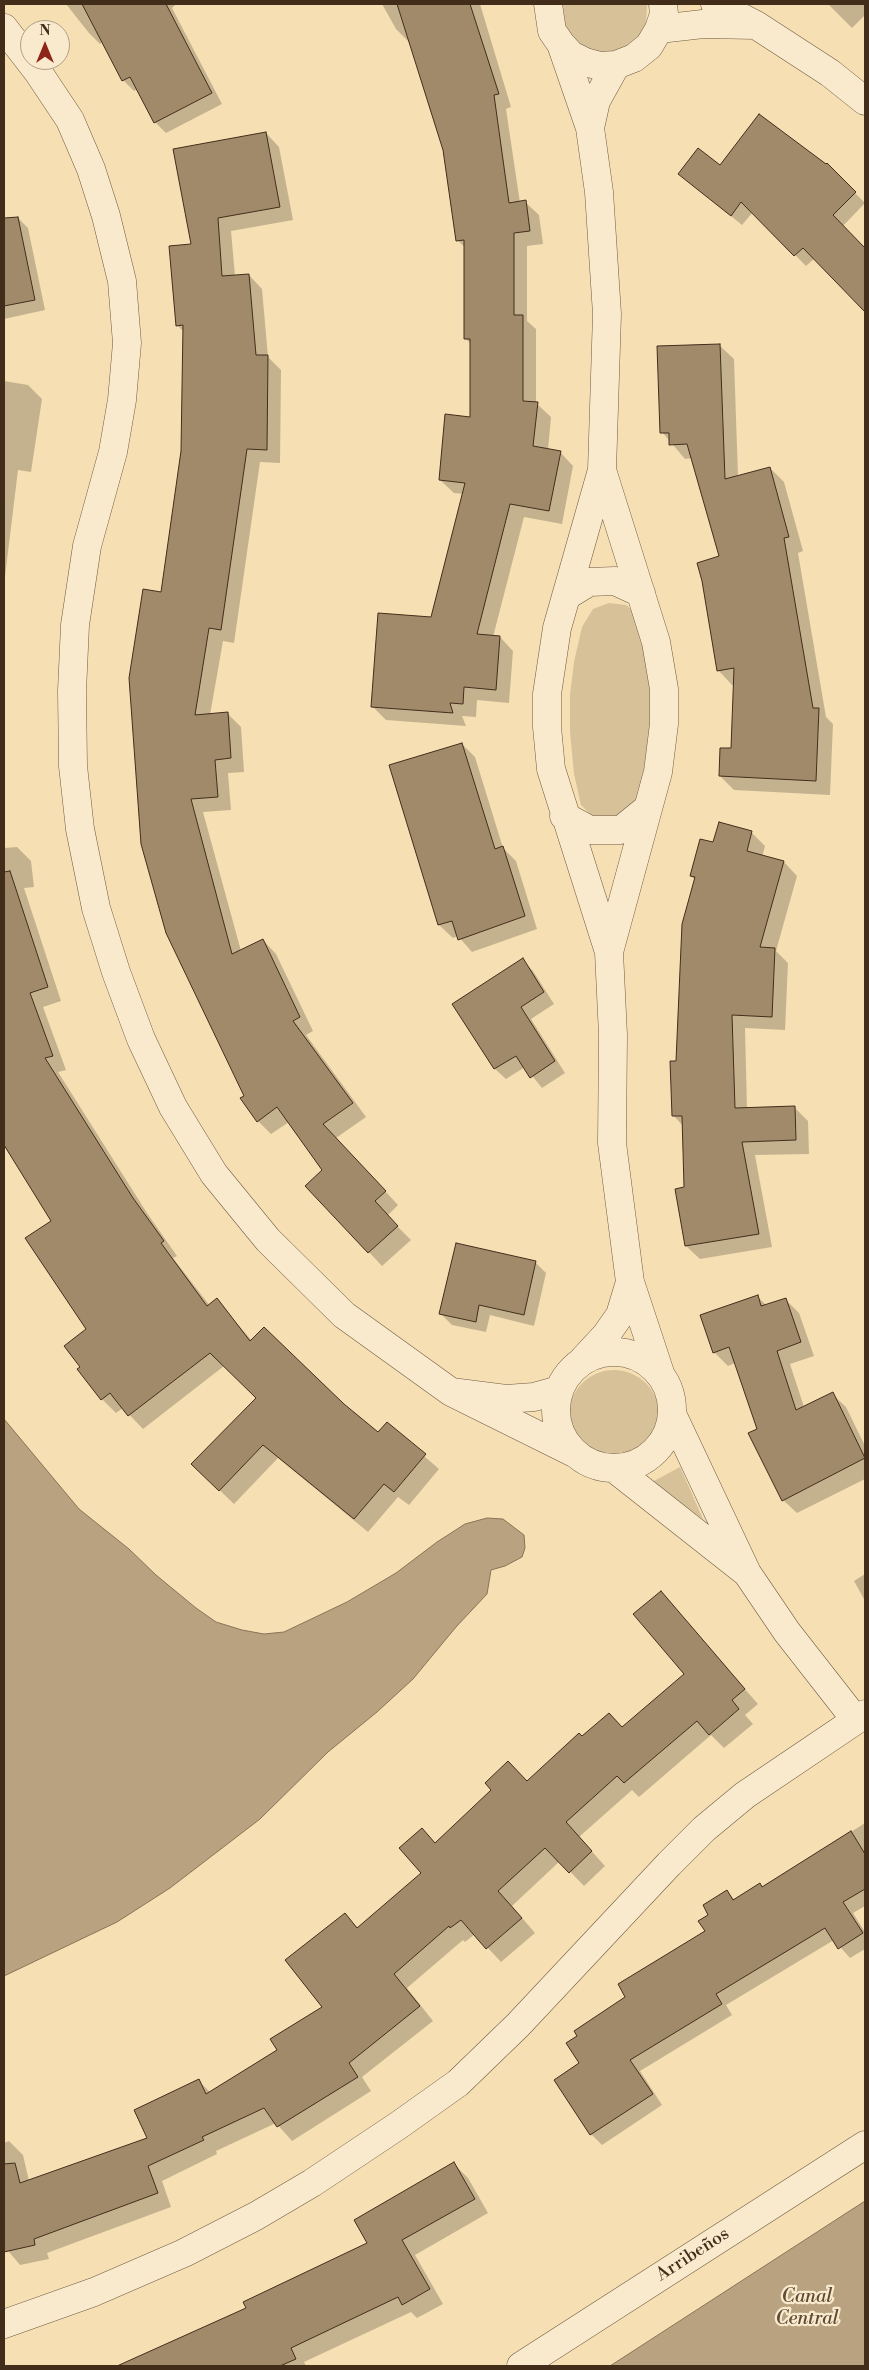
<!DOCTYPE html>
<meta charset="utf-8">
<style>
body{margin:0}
#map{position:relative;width:869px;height:2370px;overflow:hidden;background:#f6dfb3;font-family:"Libre Bodoni",serif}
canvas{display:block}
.frame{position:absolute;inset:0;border:5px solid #422d1b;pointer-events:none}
.north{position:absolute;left:20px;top:20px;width:50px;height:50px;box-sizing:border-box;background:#f9eace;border:1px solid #b09e86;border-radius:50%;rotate:0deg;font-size:14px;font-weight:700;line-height:20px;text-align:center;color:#422d1b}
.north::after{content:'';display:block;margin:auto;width:18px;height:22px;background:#8f2418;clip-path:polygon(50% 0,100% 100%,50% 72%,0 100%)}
</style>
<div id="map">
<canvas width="869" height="2370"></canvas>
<div class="frame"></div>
<div class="north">N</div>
</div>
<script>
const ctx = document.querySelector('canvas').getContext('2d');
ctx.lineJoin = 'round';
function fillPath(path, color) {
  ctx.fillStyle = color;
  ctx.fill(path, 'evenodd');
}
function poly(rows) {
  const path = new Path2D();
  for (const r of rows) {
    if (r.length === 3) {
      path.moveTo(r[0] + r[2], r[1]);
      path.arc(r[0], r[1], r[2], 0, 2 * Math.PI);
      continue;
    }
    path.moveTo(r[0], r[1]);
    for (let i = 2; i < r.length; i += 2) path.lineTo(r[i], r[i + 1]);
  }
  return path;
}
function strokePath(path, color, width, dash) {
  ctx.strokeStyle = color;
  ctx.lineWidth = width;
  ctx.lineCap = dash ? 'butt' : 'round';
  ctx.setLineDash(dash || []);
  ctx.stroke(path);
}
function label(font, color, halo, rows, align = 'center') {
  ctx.font = font + ' "Libre Bodoni",serif';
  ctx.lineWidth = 4.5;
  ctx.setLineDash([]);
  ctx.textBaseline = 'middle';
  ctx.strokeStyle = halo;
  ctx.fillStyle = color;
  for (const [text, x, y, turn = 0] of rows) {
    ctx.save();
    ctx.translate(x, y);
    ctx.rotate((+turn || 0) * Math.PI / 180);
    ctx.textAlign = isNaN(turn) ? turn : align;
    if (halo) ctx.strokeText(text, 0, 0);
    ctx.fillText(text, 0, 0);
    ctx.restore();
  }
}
const green = poly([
 [563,4,647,4,646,23,640,36,629,47,617,52,603,54,590,51,578,44,569,35,564,22],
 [609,603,626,605,638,615,647,640,653,713,645,788,626,820,598,822,581,805,574,774,570,732,570,695,574,662,582,627,593,609],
 [614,1415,45],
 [680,1467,703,1519,652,1482]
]);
const water = poly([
 [4,1419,79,1509,129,1549,156,1575,196,1608,216,1622,242,1630,264,1634,284,1632,347,1602,396,1573,437,1542,465,1524,487,1518,503,1519,524,1535,525,1548,522,1557,505,1566,491,1570,487,1594,456,1627,413,1679,377,1712,328,1752,260,1819,170,1888,117,1922,4,1976,4,1419],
 [865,2201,865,2366,610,2366,865,2201]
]);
const shadow = poly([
 [66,4,176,4,172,8,222,104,166,133,155,122,138,89,134,91,123,80,103,41,100,44,89,33],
 [382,4,480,4,511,107,506,109,520,203,525,202,539,215,543,244,527,246,527,321,536,329,536,403,551,417,548,450,560,452,573,466,562,524,524,517,493,637,500,637,513,651,509,703,477,700,476,717,462,716,466,726,386,720,372,706,432,618,464,494,454,493,440,480,471,418,471,344,466,339,466,248,457,240,444,150,410,43,396,29],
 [828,4,865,4,865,15,852,28],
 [266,133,279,147,293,220,231,231,235,276,249,275,262,289,268,357,281,370,280,463,260,462,234,643,223,641,210,715,228,714,241,727,244,772,228,773,231,810,203,812,241,951,263,940,276,954,313,1031,306,1035,366,1117,336,1138,398,1205,387,1216,411,1240,382,1266,307,1186,324,1170,289,1122,271,1134,258,1121,167,932,162,593,183,451,185,333,177,325,192,245],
 [827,165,865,203,843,226,865,250,865,310,815,258,806,266,753,212,742,225,679,174,720,166],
 [17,217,28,228,45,310,4,319,4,220],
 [719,345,734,359,738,476,770,468,784,482,803,551,798,553,826,717,833,724,830,795,734,790,720,776,732,750,735,685,732,685,718,670,720,557,693,458,685,459,662,432],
 [4,381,28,385,42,399,31,472,18,470,4,585],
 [462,744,475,757,503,848,516,861,537,929,472,952,458,936,453,938,439,925],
 [751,832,765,846,762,857,784,862,797,876,776,951,788,963,785,1030,745,1028,747,1109,795,1108,808,1121,809,1154,755,1155,772,1247,700,1259,686,1246,683,1126,673,1115,695,880,691,876,714,844],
 [17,847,31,861,34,887,24,888,61,1001,43,1007,66,1070,58,1072,147,1213,177,1256,173,1258,210,1306,217,1300,252,1341,343,1404,379,1434,387,1424,439,1469,409,1505,398,1497,368,1532,278,1458,234,1504,207,1478,257,1398,224,1366,143,1429,123,1408,116,1413,102,1399,79,1369,82,1367,88,1330,53,1221,4,1143,4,1130,12,1125,4,1103,4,848],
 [522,960,533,971,554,1004,531,1019,565,1073,542,1088,525,1067,506,1079,495,1069,454,1004],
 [535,1262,546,1273,534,1326,490,1315,486,1332,452,1325,441,1314],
 [757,1296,767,1306,785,1299,799,1313,814,1356,790,1364,804,1407,832,1394,846,1407,865,1446,865,1479,797,1513,783,1500,735,1363,728,1366,714,1352],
 [865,1574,865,1601,854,1581],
 [661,1593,758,1704,745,1715,753,1724,724,1748,711,1735,639,1797,632,1790,579,1837,605,1866,584,1886,560,1861,512,1906,535,1933,501,1962,475,1934,465,1942,463,1940,407,1988,433,2021,362,2077,371,2091,292,2141,276,2123,216,2151,217,2154,162,2181,171,2207,47,2253,49,2259,20,2265,4,2246,4,2143,9,2141,23,2155,29,2181,149,2138,199,2081,211,2093,279,2050,324,2008,345,1915,358,1928,423,1873,422,1830,436,1844,527,1782,609,1714,623,1728,686,1674],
 [865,1823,865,1906,853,1913,865,1932,865,1949,850,1958,834,1940,726,2005,732,2015,640,2071,662,2105,602,2145,591,2134,578,2036,706,1932,710,1916,727,1892,735,1900,760,1885,763,1888],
 [454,2164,468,2178,488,2213,415,2255,443,2304,417,2318,411,2312,304,2362,306,2366,147,2366,247,2308,369,2244]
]);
const building = poly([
 [82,4,166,4,212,93,154,123,130,77,122,81,82,4],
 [397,4,470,4,499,94,494,95,509,203,526,200,530,231,514,233,514,315,523,315,523,401,538,402,533,446,561,451,549,511,510,504,477,634,500,636,496,690,464,687,463,704,450,703,453,713,371,707,378,613,431,617,465,483,439,480,445,414,470,417,470,339,464,339,464,240,456,241,443,150,397,4],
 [759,114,826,164,827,163,856,192,833,215,865,248,865,312,803,248,794,256,741,202,731,216,678,174,698,148,720,165,759,114],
 [266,132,280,207,218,218,222,276,249,274,256,355,268,355,267,450,247,449,221,630,209,628,195,715,228,712,231,758,215,760,218,797,191,799,232,954,263,939,300,1017,293,1021,353,1103,323,1124,386,1191,375,1201,398,1226,368,1253,305,1186,322,1170,277,1107,257,1122,240,1098,244,1096,166,933,141,844,129,678,143,589,161,592,181,451,183,325,176,326,169,246,191,244,173,149,266,132],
 [18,217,35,300,4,306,4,218,18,217],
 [720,344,725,479,770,467,789,537,784,538,813,708,819,708,816,781,719,776,720,748,731,748,734,668,717,671,702,581,697,563,719,556,687,444,669,445,669,433,660,433,657,346,720,344],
 [462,743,495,849,503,846,525,916,458,940,452,921,438,925,389,765,462,743],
 [719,822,752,831,747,851,784,861,760,947,775,948,772,1017,732,1015,735,1108,795,1106,796,1140,742,1142,759,1234,685,1246,675,1189,684,1187,682,1116,672,1116,670,1061,676,1061,682,924,695,877,690,876,700,839,713,842,719,822],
 [10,871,48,987,30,993,53,1056,45,1058,133,1198,164,1241,161,1243,207,1306,217,1298,250,1341,264,1327,344,1404,378,1432,387,1422,426,1454,394,1492,384,1484,354,1519,263,1445,219,1491,191,1464,256,1398,210,1353,128,1416,110,1393,101,1400,77,1369,80,1367,64,1346,86,1329,25,1238,51,1221,4,1145,4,872,10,871],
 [523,958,544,992,521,1007,555,1061,530,1078,516,1056,494,1069,452,1004,523,958],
 [456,1243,536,1261,524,1315,479,1305,476,1322,439,1314,456,1243],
 [758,1295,761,1306,786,1298,801,1342,777,1351,796,1410,833,1392,865,1458,782,1501,748,1433,757,1429,729,1347,713,1353,700,1315,758,1295],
 [661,1591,745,1689,732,1700,739,1709,709,1735,697,1721,624,1783,617,1776,566,1822,592,1851,569,1873,545,1848,498,1891,522,1918,486,1949,461,1920,450,1928,449,1926,394,1974,420,2006,349,2063,358,2077,277,2127,264,2108,202,2137,204,2140,148,2166,158,2193,34,2239,35,2245,4,2252,4,2164,15,2163,20,2183,147,2138,134,2110,199,2079,206,2094,277,2050,270,2039,322,2007,285,1960,345,1913,357,1928,421,1873,399,1848,422,1828,435,1843,491,1790,485,1783,508,1761,527,1781,579,1733,582,1736,609,1713,622,1727,684,1674,633,1614,661,1591],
 [851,1831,865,1854,865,1889,843,1902,863,1933,838,1949,825,1928,716,1994,722,2004,630,2060,653,2094,590,2135,554,2080,579,2063,566,2043,577,2036,574,2031,625,1997,618,1984,705,1931,698,1921,708,1915,703,1905,727,1890,733,1900,760,1883,762,1887,851,1831],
 [454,2162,475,2199,402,2240,430,2289,402,2305,398,2297,291,2348,296,2359,280,2366,117,2366,246,2308,243,2302,367,2243,354,2220,454,2162]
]);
const minor = poly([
 [548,4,552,31,561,44,571,55,585,62,600,66,616,65,634,58,649,46,659,29,664,14,663,4],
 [756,25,830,73,865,101],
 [4,28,38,72,70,120,91,169,106,216,122,281,127,343,122,400,113,452,87,546,75,625,72,691,73,766,80,829,96,908,116,972,141,1039,173,1107,214,1174,268,1240,344,1315,451,1392],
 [659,29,703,24,756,25,715,4],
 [561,44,590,128,596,101,616,65],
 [590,128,599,192,607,314,602,470,557,628,547,694,547,727,551,769,609,952,613,1035,612,1143,630,1282],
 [602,470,656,642,664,689,664,724,658,772,609,952],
 [566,596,589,582,615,581,641,593],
 [564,816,590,830,621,830,648,808],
 [614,1410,58],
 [582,1361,606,1335,620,1315,630,1282,661,1376],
 [559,1390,534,1397,506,1399,451,1392,574,1453],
 [615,1469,747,1573,672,1414],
 [747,1573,787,1632,855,1719],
 [4,2324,94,2292,184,2253,256,2216,312,2183,399,2125,458,2083,518,2025,669,1864,704,1829,745,1795,865,1714],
 [521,2366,865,2145]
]);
const streetNames = [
 ["Arribeños",693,2255,-33]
];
const waterNames = [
 ["Canal",807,2297],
 ["Central",807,2319]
];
fillPath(green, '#d7c199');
fillPath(water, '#b9a27f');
strokePath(water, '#897357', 1);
fillPath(shadow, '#0003');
fillPath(building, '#a08a6a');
strokePath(building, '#422d1b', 1);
strokePath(minor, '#6f5a41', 29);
strokePath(minor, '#f9eace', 28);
label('18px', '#422d1b', '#f9eace', streetNames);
label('italic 19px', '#604a34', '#f9eace', waterNames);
</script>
